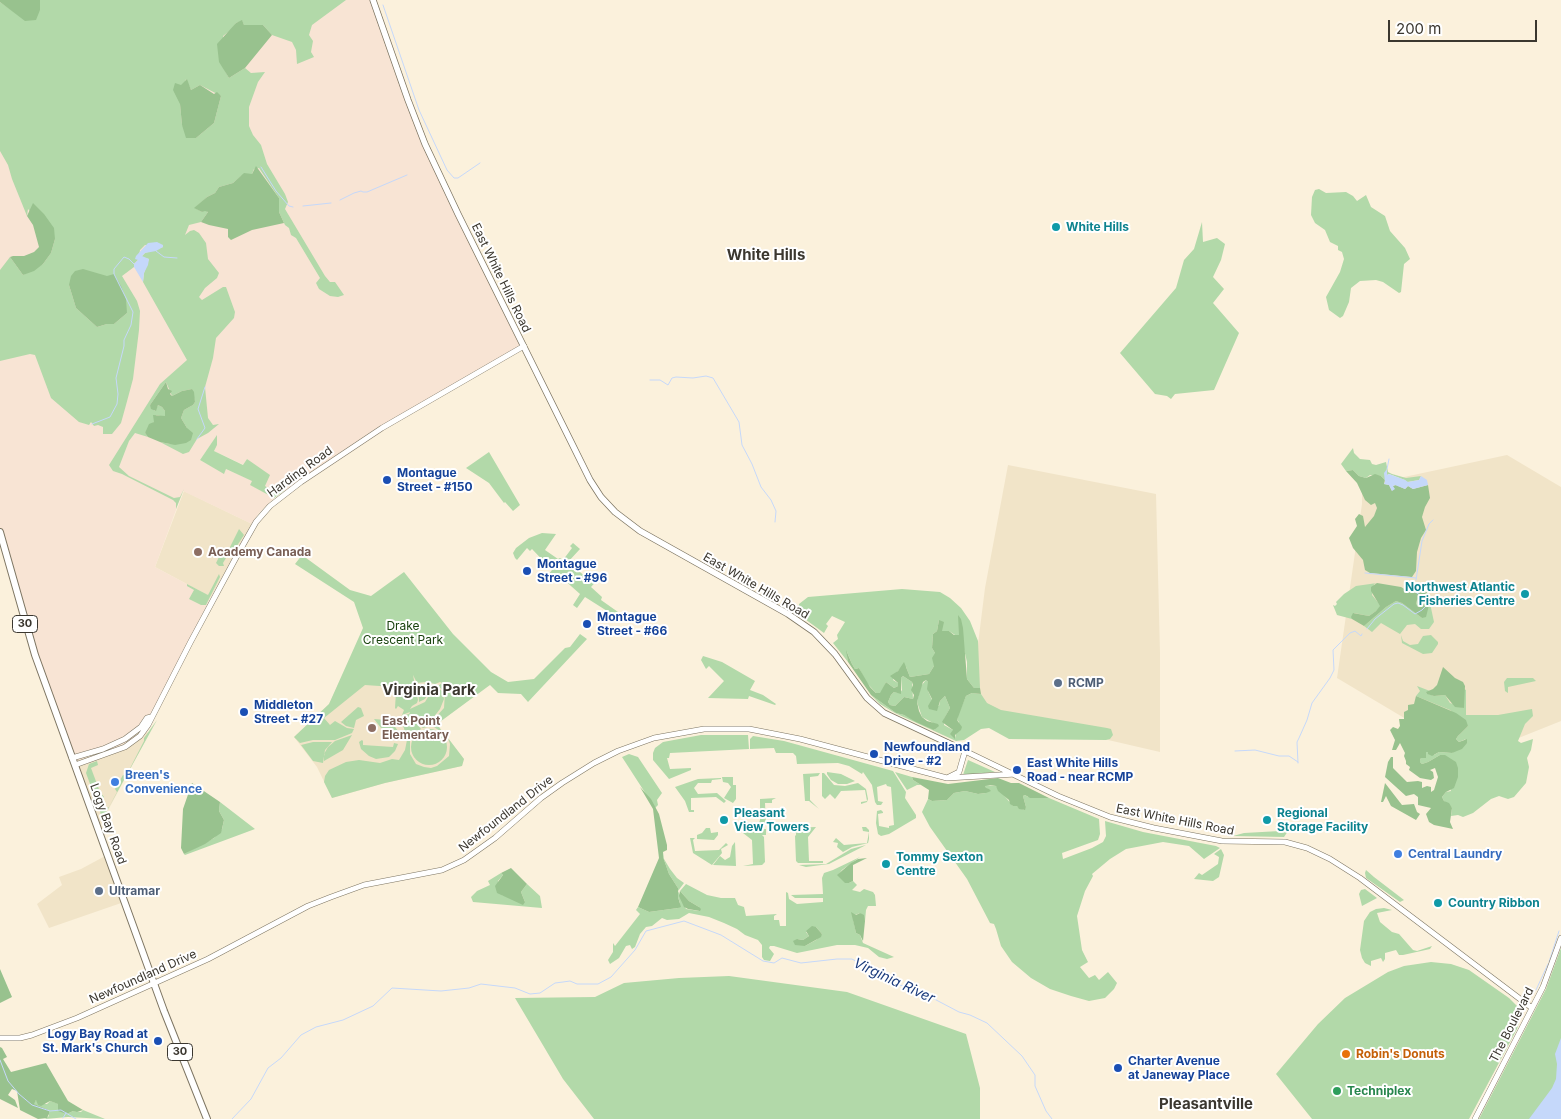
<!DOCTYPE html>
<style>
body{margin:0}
#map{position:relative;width:1561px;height:1119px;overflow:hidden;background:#fbf1dc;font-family:Inter,sans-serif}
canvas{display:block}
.scale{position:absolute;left:1388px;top:20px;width:149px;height:22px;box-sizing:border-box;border:2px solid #3b372f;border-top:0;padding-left:6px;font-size:15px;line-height:18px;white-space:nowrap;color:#3b372f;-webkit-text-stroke:4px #fff;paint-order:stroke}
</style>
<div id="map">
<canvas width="1561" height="1119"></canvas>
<div class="scale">200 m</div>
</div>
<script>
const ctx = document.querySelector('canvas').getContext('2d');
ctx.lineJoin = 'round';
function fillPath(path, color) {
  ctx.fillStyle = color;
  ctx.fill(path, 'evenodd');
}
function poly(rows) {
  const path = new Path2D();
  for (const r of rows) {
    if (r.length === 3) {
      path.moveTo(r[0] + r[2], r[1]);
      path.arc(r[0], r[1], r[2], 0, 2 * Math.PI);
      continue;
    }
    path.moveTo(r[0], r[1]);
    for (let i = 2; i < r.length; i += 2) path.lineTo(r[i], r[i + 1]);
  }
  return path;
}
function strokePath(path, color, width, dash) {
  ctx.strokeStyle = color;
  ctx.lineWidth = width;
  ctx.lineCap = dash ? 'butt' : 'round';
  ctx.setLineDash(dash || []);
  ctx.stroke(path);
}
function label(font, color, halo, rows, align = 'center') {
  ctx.font = font + ' Inter,sans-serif';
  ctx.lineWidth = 4;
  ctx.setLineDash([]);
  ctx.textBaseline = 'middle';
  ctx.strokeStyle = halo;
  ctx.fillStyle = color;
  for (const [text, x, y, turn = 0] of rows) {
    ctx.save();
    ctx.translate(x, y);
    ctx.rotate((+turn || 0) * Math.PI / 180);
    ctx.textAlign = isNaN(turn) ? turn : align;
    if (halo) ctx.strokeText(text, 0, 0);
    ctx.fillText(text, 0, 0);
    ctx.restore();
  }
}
const built = poly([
 [1507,455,1561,487,1561,721,1501,745,1411,722,1337,678,1362,504,1362,486],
 [1008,465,1156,494,1160,653,1160,752,970,708,985,588],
 [184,491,252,524,211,597,155,567],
 [348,664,435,679,473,697,437,724,464,759,462,766,385,783,332,798,317,767,294,737,329,704],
 [143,728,149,734,98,829,73,762,119,746,129,741],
 [107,855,124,902,49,928,37,904,62,885,59,877,81,869]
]);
const industrial = poly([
 [0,0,373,0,414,117,524,346,325,463,284,491,282,487,274,493,264,486,247,459,244,465,214,451,217,436,200,460,224,473,226,469,253,481,251,485,274,498,258,514,252,524,183,491,155,567,211,597,188,642,190,643,151,717,143,728,129,741,119,746,73,762,51,700,0,532]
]);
const green = poly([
 [40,0,346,0,312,25,309,35,313,41,311,52,314,57,297,64,296,50,292,42,272,35,263,25,244,25,242,21,236,23,232,29,223,36,225,71,229,78,245,68,251,73,265,72,258,82,249,107,249,126,253,135,261,145,267,164,285,194,288,202,285,209,325,276,330,282,335,282,344,295,338,297,330,296,319,289,316,283,320,278,296,238,291,235,289,228,285,225,279,212,279,198,259,168,254,169,252,174,241,176,233,183,219,187,215,193,207,197,195,208,202,212,205,210,208,212,201,222,189,225,185,235,190,231,194,230,199,233,206,243,208,259,219,273,217,278,205,288,199,297,202,300,223,287,226,287,235,312,234,318,216,338,213,358,205,387,208,418,213,425,219,424,208,433,197,439,189,452,183,454,160,442,170,444,187,428,181,418,184,410,193,405,195,402,192,389,182,391,172,396,166,382,150,405,155,411,158,405,162,407,165,411,165,417,156,415,154,422,145,433,148,437,135,433,129,441,119,467,129,476,174,498,180,497,184,489,176,509,176,503,173,500,122,474,113,471,109,465,160,384,187,360,143,282,144,273,149,259,141,257,145,253,163,247,145,245,140,250,138,260,134,264,134,267,122,276,137,301,140,311,139,330,133,379,126,405,121,423,112,434,103,434,103,427,98,425,94,426,91,422,89,425,79,422,51,398,35,355,30,354,0,361,0,270,10,257,23,275,43,264,51,253,55,239,28,209,27,216,12,179,8,165,0,151,0,2,17,14,40,10],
 [186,79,191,90,200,85,221,96,214,123,196,138,182,125,180,104],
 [107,276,127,313,114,324,107,324,97,327,76,308,69,285],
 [1319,189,1326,193,1346,192,1353,196,1357,201,1366,195,1371,207,1385,216,1390,231,1405,248,1410,259,1404,264,1401,292,1399,293,1383,282,1376,280,1360,281,1351,288,1349,302,1343,316,1340,318,1329,310,1326,297,1340,272,1344,259,1342,252,1338,250,1338,246,1330,242,1325,230,1315,223,1311,215,1312,197,1315,190],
 [1202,222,1203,242,1217,238,1225,244,1221,260,1213,277,1224,289,1213,303,1239,333,1214,390,1175,394,1171,399,1167,396,1155,394,1120,353,1176,288,1184,260,1194,249],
 [217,435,217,445,214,451,243,465,247,459,270,475,265,486,274,492,282,487,284,491,274,498,250,485,252,481,226,469,224,474,200,460],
 [1353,448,1354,453,1360,459,1370,460,1372,464,1376,465,1386,462,1388,472,1392,474,1406,478,1421,476,1419,480,1407,482,1405,480,1389,474,1387,475,1387,469,1385,480,1381,476,1370,475,1366,478,1359,476,1353,470,1346,471,1341,464],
 [489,452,520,505,513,511,505,502,504,503,489,483,466,468],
 [239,529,244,535,233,552,229,553,223,563,224,566,219,566,216,563,222,551,227,548,229,549],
 [542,533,556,534,545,550,558,559,560,558,563,560,572,548,570,546,573,543,580,549,568,562,593,583,602,575,591,587,602,597,601,600,618,612,615,616,585,597,577,608,573,605,580,594,562,578,561,579,554,574,548,582,545,579,552,570,532,549,530,551,527,548,517,560,515,558,513,553,516,548,529,538],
 [302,555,350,590,371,596,404,572,453,634,491,672,508,682,534,679,565,648,570,647,580,634,587,639,528,702,521,694,498,693,490,685,437,724,443,733,434,727,434,724,435,718,444,708,445,692,438,686,442,683,440,682,435,684,426,682,417,683,413,675,418,700,417,703,412,706,410,709,425,702,434,687,437,687,442,691,444,699,440,709,433,718,431,726,423,728,415,721,421,729,414,734,411,740,406,738,404,728,398,720,401,716,409,714,410,712,402,715,404,710,398,706,396,709,395,708,396,691,394,691,394,687,365,685,324,718,330,725,335,721,347,728,354,729,352,733,335,740,313,740,300,743,294,737,329,704,363,628,354,602,295,564],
 [219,574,220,577,206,605,201,605,189,599,194,590,187,586,187,584,208,595],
 [1377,583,1374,584,1372,595,1381,606,1376,611,1369,616,1354,613,1352,617,1352,619,1337,615,1333,605,1335,606,1337,604,1336,602,1344,594,1356,586],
 [902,589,940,592,950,598,961,608,970,621,978,641,980,688,974,688,967,679,967,662,959,628,960,635,955,635,949,631,942,632,939,620,937,631,933,634,932,648,935,653,934,666,929,674,910,677,906,667,902,667,896,673,893,680,898,683,898,686,894,688,886,682,881,693,876,693,866,682,859,668,855,669,852,664,847,652,848,662,833,643,838,639,837,635,845,622,832,616,826,624,828,626,824,633,798,614,799,604,808,597],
 [1428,594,1434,622,1429,629,1421,629,1415,624,1407,625,1400,634,1381,623,1372,632,1364,626,1386,607,1396,601,1402,603,1422,618,1421,606,1418,607,1416,605,1417,600],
 [1401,635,1403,641,1410,645,1418,644,1423,636,1431,635,1438,642,1438,644,1432,653,1423,654,1402,643],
 [703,656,722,662,755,681,750,690,763,695,776,704,775,705,749,696,748,699,708,698,724,681,709,666,706,669,701,660],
 [903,676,912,682,913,699,904,697,895,706,890,705,888,702,891,695,894,692,900,693,902,690,901,678],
 [1507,678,1533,678,1536,681,1508,687,1508,693,1505,691,1504,682],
 [926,680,928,682,928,691,932,700,931,703,939,706,940,701,945,696,950,708,944,719,944,725,953,730,955,738,959,722,957,720,958,715,966,696,972,693,981,694,987,703,1001,710,1107,728,1111,729,1113,735,1110,739,1106,740,1009,739,989,728,981,729,964,740,956,741,895,713,880,704,871,695,896,713,904,715,935,730,933,723,922,717,917,702,921,686],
 [420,684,426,684,433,686,425,699,419,702,418,686],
 [1417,686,1430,691,1426,693,1434,696,1445,695,1450,703,1464,708,1464,689,1466,690,1466,715,1498,715,1532,709,1533,716,1525,724,1518,741,1521,743,1533,739,1531,750,1527,758,1529,767,1526,783,1514,797,1508,799,1499,796,1491,799,1473,813,1463,817,1458,815,1451,816,1452,808,1444,801,1442,797,1446,792,1451,791,1440,755,1428,762,1422,764,1420,762,1420,760,1421,758,1424,758,1425,752,1428,752,1434,755,1439,752,1452,753,1466,739,1459,742,1456,739,1458,736,1468,726,1450,710,1416,696,1420,691],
 [358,707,361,708,364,716,356,720,354,728,346,726,341,722],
 [374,719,386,720,393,724,398,731,399,736,395,737,395,732,387,731,381,728],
 [157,720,103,818,102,819,100,811,109,807,117,792,115,789,123,775,126,776,144,741,144,738],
 [429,747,18],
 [352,735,343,750,324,761,324,754,328,747,335,741],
 [701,735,748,735,749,749,670,753,669,758,667,758,670,769,691,768,691,770,669,779,653,760,653,753,655,748,663,742],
 [753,736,784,741,893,771,906,792,905,798,916,815,916,818,889,834,881,836,878,834,876,823,877,811,881,810,883,812,883,813,878,814,879,826,889,828,889,826,894,825,891,787,887,786,886,784,877,787,878,801,883,802,881,805,877,805,875,802,872,785,863,772,862,774,849,766,838,763,797,764,796,756,793,753,776,753,774,748,750,749,750,739],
 [448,738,464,759,462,766,385,783,332,798,324,782,325,776,329,770,346,762,359,760,380,763,392,759,399,760,405,750,407,740,410,741,410,754,416,764,424,767,431,768,437,766,449,756,450,744],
 [362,740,363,741,363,745,393,747,394,743,398,744,395,751,389,757,376,759,369,756,361,749,359,742],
 [313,742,332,742,325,750,323,763,313,761,301,745],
 [629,754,638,757,662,793,657,800,658,805,655,808,622,757],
 [968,760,995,772,963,775],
 [97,761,98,765,91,768,100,792,104,797,101,802,97,803,86,773,89,764],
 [827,772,841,774,855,781,847,784,838,784,831,780,827,774],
 [895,772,912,777,913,780,921,785,917,785,907,790],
 [820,773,818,776,810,777,810,800,819,809,809,801,805,801,803,774],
 [822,773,824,773,834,785,845,786,858,783,866,789,868,799,867,802,861,804,861,802,867,801,865,790,841,791,835,799,830,794,825,799,822,796],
 [722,777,733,777,733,785,736,785,736,799,733,803,724,798,731,787,728,783,723,782],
 [721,778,721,779,712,780,711,783,698,783,694,788,698,794,717,793,726,801,724,803,716,797,691,798,691,810,694,810,694,812,689,812,685,801,675,787,698,779],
 [985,785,996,786,1013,806,1017,806,1024,810,1026,807,1023,796,1025,795,1028,797,1049,798,1099,819,1100,834,1098,840,1062,853,1063,859,1092,848,1103,842,1106,836,1105,821,1143,832,1216,846,1220,848,1204,859,1189,846,1163,842,1126,849,1110,859,1092,874,1093,876,1085,891,1077,916,1082,950,1088,962,1080,967,1089,978,1095,975,1099,980,1108,972,1117,983,1114,989,1105,998,1089,1001,1071,996,1050,989,1031,978,1012,962,1001,946,996,929,994,924,990,923,967,879,930,827,922,812,928,799,932,801,947,800,954,793,965,791,978,794,986,793],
 [776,798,772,800,772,803,765,803,766,825,740,827,745,825,746,822,752,822,755,824,759,823,760,820,760,799],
 [220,802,255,829,185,855,184,854,214,838,222,829,224,820,219,811],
 [816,827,808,837,809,861,823,861,823,863,798,863,796,861,795,836,796,835,796,833,794,833,793,828],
 [862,827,866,827,869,830,869,839,868,843,852,847,843,852,837,847,838,843,833,842,836,838,844,845,867,843,869,832,863,831],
 [1280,827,1285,827,1288,831,1284,837,1233,836,1244,833,1280,831],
 [706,828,710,828,711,833,718,832,718,835,714,840,697,839,697,835,702,833],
 [766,829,766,835,762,835,764,837,765,862,762,865,743,866,753,864,752,840,743,833,743,830],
 [690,838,695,838,693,840,695,851,719,850,726,843,728,845,721,849,722,853,712,865,693,853],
 [735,842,736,866,713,865,720,856,725,860,730,857,732,846],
 [866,845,829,864,806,867,799,865,826,864,851,849],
 [1221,849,1224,855,1219,877,1213,881,1194,879,1199,873,1202,875,1218,864,1219,857,1214,854],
 [663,852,664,859,670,869,677,878,684,883,678,891,686,909,699,911,699,907,689,901,680,891,686,884,707,895,721,898,735,898,738,905,744,907,746,916,777,914,774,916,774,920,779,920,780,926,786,926,786,892,788,893,789,899,797,904,823,902,823,898,795,898,791,895,823,894,822,878,824,873,833,870,860,857,842,870,838,875,849,883,853,881,857,885,852,890,860,892,864,889,873,892,875,895,876,906,868,906,866,910,865,921,860,913,855,915,853,919,856,933,860,935,863,943,894,957,887,959,879,957,868,948,855,945,837,945,797,953,774,946,770,946,769,948,774,954,770,961,764,960,762,957,762,945,758,940,745,935,737,929,724,923,709,917,689,913,679,919,667,920,662,918,652,926,646,927,640,934,635,947,632,949,630,945,626,946,619,958,610,964,608,960,613,952,613,943,615,946,640,914,636,910,638,907,649,912,678,908,680,903,678,897,678,888,669,874,663,857],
 [816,927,822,934,816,940,805,946,797,939,803,940,809,936,806,932],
 [1366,870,1374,877,1404,900,1400,902,1366,878,1365,873],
 [501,873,503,875,498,881,502,895,525,902,521,892,527,884,540,896,542,908,473,902,471,897,477,891,490,885,488,881],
 [1365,889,1377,898,1362,906,1359,894,1361,890],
 [1384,908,1392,910,1377,913,1380,922,1392,932,1399,934,1413,950,1417,951,1432,946,1430,949,1403,955,1399,955,1396,950,1385,953,1385,959,1383,962,1381,958,1371,961,1371,966,1365,963,1362,958,1360,950,1364,921,1370,912,1376,909],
 [1561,948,1561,1119,1479,1119,1546,989],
 [1431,962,1451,964,1469,970,1509,998,1517,1006,1519,1012,1520,1013,1515,1012,1513,1014,1516,1017,1520,1015,1520,1019,1517,1029,1469,1119,1312,1119,1276,1074,1318,1024,1345,998,1388,972,1404,966],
 [729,976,847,992,966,1034,980,1088,980,1119,594,1119,563,1079,515,998,595,997,624,983,679,978],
 [36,1100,44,1104,47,1104,50,1101,59,1104,61,1111,67,1114,73,1111,81,1112,83,1110,105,1119,68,1117,45,1119,49,1116,49,1110,33,1104]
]);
const forest = poly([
 [0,0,40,0,40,10,36,20,25,21,0,2],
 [242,20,244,25,263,25,272,35,245,68,229,78,219,62,217,44,236,23],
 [187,79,191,90,200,85,214,94,217,92,221,96,214,123,196,138,186,138,182,125,180,104,173,90,175,83,181,85],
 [256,166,279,198,279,212,284,223,252,230,231,240,228,237,228,229,209,225,201,222,208,212,205,211,202,212,194,208,207,197,215,193,219,187,233,183,244,173,252,174],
 [33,203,44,214,54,228,55,239,51,253,43,264,34,271,23,275,10,257,13,256,24,256,34,252,39,247,33,225,27,216],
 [83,269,107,276,114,274,121,286,126,299,127,313,114,324,107,324,97,327,76,308,69,285,71,276,75,271],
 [166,382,168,389,172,391,170,394,172,396,182,391,192,389,194,392,195,402,193,405,184,410,181,418,187,428,193,433,191,440,186,443,175,445,160,442,148,437,145,433,149,424,154,422,153,415,165,416,165,411,162,407,158,405,156,411,151,409,150,405],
 [1353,470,1359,476,1366,478,1375,474,1381,476,1385,480,1384,484,1389,485,1392,491,1393,486,1396,485,1405,489,1408,486,1413,489,1428,485,1430,498,1425,507,1422,517,1426,530,1421,538,1417,552,1416,571,1412,577,1370,573,1365,570,1363,560,1353,548,1349,538,1357,526,1355,519,1359,514,1363,516,1365,527,1374,516,1377,508,1375,503,1371,505,1365,500,1357,483,1346,471],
 [1377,583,1401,587,1406,590,1411,587,1425,590,1428,594,1417,600,1416,604,1418,607,1424,603,1429,605,1426,617,1422,618,1402,603,1396,601,1386,607,1364,626,1352,619,1351,617,1353,613,1369,616,1376,611,1380,606,1371,591,1371,587],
 [958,615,961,619,963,628,967,679,974,688,980,688,981,694,972,693,966,696,957,720,962,727,961,730,955,735,955,739,950,734,953,730,942,722,950,708,945,696,940,701,937,711,929,709,928,706,932,699,927,689,928,682,926,680,923,682,917,702,919,711,922,717,927,721,938,724,939,726,934,730,916,722,904,715,896,713,871,695,848,662,846,650,852,664,855,669,859,668,870,687,876,693,880,693,886,682,894,688,898,686,898,683,890,676,898,671,904,662,910,677,929,674,934,666,932,658,935,653,932,648,933,634,937,631,939,620,944,622,942,631,949,631,954,635,959,635],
 [903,676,912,682,913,685,911,690,914,695,913,699,904,697,895,706,890,705,888,702,891,695,894,692,901,694,901,678],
 [1443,667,1455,678,1463,682,1465,686,1464,708,1455,707,1445,695,1434,696,1427,694,1426,692,1433,689,1437,685],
 [1416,696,1456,713,1466,720,1468,726,1458,736,1456,739,1459,742,1467,739,1467,743,1462,749,1452,753,1439,752,1432,756,1428,754,1428,752,1426,752,1426,758,1421,758,1420,760,1420,762,1422,764,1428,762,1440,755,1445,755,1456,762,1458,768,1458,777,1454,788,1446,792,1442,797,1444,801,1449,803,1452,808,1450,822,1453,829,1434,825,1429,822,1426,814,1431,808,1418,805,1418,797,1414,794,1406,796,1385,777,1388,762,1391,757,1393,757,1393,768,1407,782,1418,781,1422,782,1422,788,1427,786,1431,787,1431,792,1434,790,1438,777,1435,768,1430,770,1433,772,1434,778,1431,780,1420,778,1409,770,1410,767,1406,764,1406,761,1404,756,1405,753,1400,743,1396,750,1392,750,1395,740,1390,730,1393,727,1398,729,1400,726,1399,719,1404,719,1404,712,1408,710,1408,705,1414,704],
 [912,777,948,784,998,778,1011,783,1019,783,1049,798,1030,798,1025,795,1023,796,1026,807,1025,810,1019,809,1017,806,1013,806,1010,804,1009,800,998,791,996,786,990,785,985,786,986,788,989,789,991,791,986,793,978,794,965,791,954,793,947,800,932,801,928,799,929,790,913,780],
 [192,783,220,802,219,811,224,820,221,833,205,844,184,854,181,848,183,809],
 [1385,783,1402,805,1414,804,1417,812,1420,814,1416,820,1391,806,1386,796,1383,802,1381,802],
 [640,787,651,799,659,814,667,845,667,850,663,852,663,857,669,874,678,888,678,897,681,907,678,908,649,912,638,907,659,858,653,809],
 [867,858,853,865,853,881,849,883,845,883,837,875,851,863,858,859],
 [511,868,527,884,521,892,525,902,523,905,497,893,495,886,503,875,501,873],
 [680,891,689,901,699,907,701,909,700,911,688,909,684,907,679,896],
 [851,912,856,915,860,913,864,915,865,921,863,941,860,935,856,933],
 [812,926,816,927,822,934,821,937,805,946,795,945,793,941,797,939,803,940,809,936,806,931],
 [0,969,12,997,0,1003],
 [0,1047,2,1048,7,1057,3,1059,11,1072,46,1063,68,1101,83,1110,77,1112,73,1111,67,1114,58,1111,58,1104,50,1101,41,1106,38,1105,36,1100,34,1104,49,1110,49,1114,47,1118,38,1119,20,1110,17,1091,12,1089,8,1095,15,1100,18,1108,0,1099]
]);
const water = poly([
 [157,242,163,245,163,247,156,251,145,253,142,256,149,259,148,265,144,273,143,282,134,267,134,264,138,260,135,259,136,256,148,243],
 [1387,469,1387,475,1389,474,1405,480,1408,482,1419,480,1421,476,1427,480,1428,485,1413,489,1408,486,1405,489,1395,485,1393,486,1395,489,1392,491,1389,485,1384,484,1385,482,1384,473],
 [1561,1038,1561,1119,1529,1119,1552,1088,1556,1079,1557,1064,1555,1054]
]);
const stream = poly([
 [383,5,419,110,447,170,454,178,458,178,480,163],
 [261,167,276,191,289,206,293,207],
 [340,200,354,193,361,191,363,192,367,192,407,175],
 [303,206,331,203],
 [156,251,164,257,177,258],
 [650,380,660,380,668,385,672,378,676,377,693,378,706,376,713,378,739,422,742,445,752,464,761,487,771,500,776,511,775,522],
 [92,424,110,417,117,404,118,394,116,378,124,346,124,340,131,325,133,312,114,274,114,269,124,257,129,259,134,264],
 [197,439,205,428,198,409,205,387],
 [1387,469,1389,459],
 [1365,573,1416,578],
 [1416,580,1422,541,1429,524,1433,520],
 [1367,629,1375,619,1394,604,1398,603,1403,605,1415,614,1422,610,1426,606,1427,600,1414,591,1414,589],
 [1235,751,1255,750,1279,756,1289,756,1298,762],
 [1298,763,1297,742,1299,738,1307,720,1312,703,1330,678,1334,670,1333,650,1350,633,1355,631,1361,636,1362,634],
 [1549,962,1559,931],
 [1536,990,1548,964],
 [0,1060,8,1081,19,1094,32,1105,50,1111,61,1110,76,1119],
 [63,1118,66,1113],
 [232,1119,251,1099,268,1068,281,1058,301,1035,316,1027,343,1020,373,1006,392,988,441,991,469,988,481,984,515,988,530,994,540,993,555,983,563,982,570,981,577,984,598,984,611,977,635,950,646,931,684,921,721,935,763,961,774,963,782,958,801,963,837,959,852,959,897,984,921,992,959,1012,970,1015,987,1023,1022,1056,1035,1075,1035,1086,1046,1111,1052,1119]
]);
const tertiary = poly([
 [72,758,103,749,125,739,141,727,147,718,151,717],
 [75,765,125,747,140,736,148,725,190,643,239,552,256,522,270,506,301,482,382,428,524,346],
 [949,777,959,772,965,751,1058,796,1110,817,1154,828,1222,841,1285,842,1307,848,1330,859,1360,878,1532,1008],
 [0,1038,20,1038,32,1035,77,1018,208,959,308,906,331,897,364,885,442,870,464,860,495,838,541,798,562,783,594,763,618,751,654,738,704,729,749,729,800,739,947,778,1016,774],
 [1475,1119,1543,987,1561,938]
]);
const secondary = poly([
 [373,0,408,100,425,144,458,214,590,480,601,497,615,512,640,531,788,614,814,632,835,654,867,698,884,713,965,751]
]);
const primary = poly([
 [0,532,35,655,164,1011,207,1119]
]);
const markers = [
 [1056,227,5,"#0f9aa8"],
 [387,480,5,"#1a4fb4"],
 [198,552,5,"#8d6e63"],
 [527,571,5,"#1a4fb4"],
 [1525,594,5,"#0f9aa8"],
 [587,624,5,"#1a4fb4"],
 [1058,683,5,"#5c6f8a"],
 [244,712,5,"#1a4fb4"],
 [372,728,5,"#8d6e63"],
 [874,754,5,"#1a4fb4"],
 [1017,770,5,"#1a4fb4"],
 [115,782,5,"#3f7fe0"],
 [724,820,5,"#0f9aa8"],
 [1267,820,5,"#0f9aa8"],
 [1398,854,5,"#3f7fe0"],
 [886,864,5,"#0f9aa8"],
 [99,891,5,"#5c6f8a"],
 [1438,903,5,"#0f9aa8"],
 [158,1041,5,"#1a4fb4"],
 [1346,1054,5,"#e8710a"],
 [1118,1068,5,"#1a4fb4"],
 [1337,1091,5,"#2e9e5b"]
];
const shields = [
 [25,624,25],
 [180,1052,25]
];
const shieldNames = [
 ["30",25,624],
 ["30",180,1052]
];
const cultureNames = [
 ["White Hills",1066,227],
 ["Northwest Atlantic",1515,587,"right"],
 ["Fisheries Centre",1515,601,"right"],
 ["Pleasant",734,813],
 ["View Towers",734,827],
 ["Regional",1277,813],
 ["Storage Facility",1277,827],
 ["Tommy Sexton",896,857],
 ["Centre",896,871],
 ["Country Ribbon",1448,903]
];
const streetNames = [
 ["East White Hills Road",501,278,64],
 ["Harding Road",300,472,-36],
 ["East White Hills Road",756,586,30],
 ["Newfoundland Drive",506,814,-38],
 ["East White Hills Road",1175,820,11],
 ["Logy Bay Road",108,824,70],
 ["Newfoundland Drive",143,977,-24],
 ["The Boulevard",1512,1025,-63]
];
const transitNames = [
 ["Montague",397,473],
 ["Street - #150",397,487],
 ["Montague",537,564],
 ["Street - #96",537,578],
 ["Montague",597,617],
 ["Street - #66",597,631],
 ["Middleton",254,705],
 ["Street - #27",254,719],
 ["Newfoundland",884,747],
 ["Drive - #2",884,761],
 ["East White Hills",1027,763],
 ["Road - near RCMP",1027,777],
 ["Logy Bay Road at",148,1034,"right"],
 ["St. Mark's Church",148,1048,"right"],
 ["Charter Avenue",1128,1061],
 ["at Janeway Place",1128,1075]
];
const educationNames = [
 ["Academy Canada",208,552],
 ["East Point",382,721],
 ["Elementary",382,735]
];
const parkNames = [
 ["Drake",403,626],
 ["Crescent Park",403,640]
];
const serviceNames = [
 ["RCMP",1068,683],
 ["Ultramar",109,891]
];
const shopNames = [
 ["Breen's",125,775],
 ["Convenience",125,789],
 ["Central Laundry",1408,854]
];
const foodNames = [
 ["Robin's Donuts",1356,1054]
];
const leisureNames = [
 ["Techniplex",1347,1091]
];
const waterNames = [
 ["Virginia River",894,981,25]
];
const quarterNames = [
 ["White Hills",766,255],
 ["Virginia Park",429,690],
 ["Pleasantville",1206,1104]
];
fillPath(built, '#f1e4c8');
fillPath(industrial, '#f8e4d4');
fillPath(green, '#b2d9a9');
fillPath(forest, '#98c28e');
fillPath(water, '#c5d8fa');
strokePath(stream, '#c5d8fa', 1);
strokePath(tertiary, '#7d7562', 6);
strokePath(secondary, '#7d7562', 7);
strokePath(primary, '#7d7562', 8);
strokePath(tertiary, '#fff', 5);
strokePath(secondary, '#fff', 5.5);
strokePath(primary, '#fff', 6);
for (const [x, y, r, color] of markers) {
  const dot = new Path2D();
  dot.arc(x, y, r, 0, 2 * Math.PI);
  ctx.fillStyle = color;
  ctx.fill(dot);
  strokePath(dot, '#fff', 2);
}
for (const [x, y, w] of shields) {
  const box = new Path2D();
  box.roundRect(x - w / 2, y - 8.5, w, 17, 4);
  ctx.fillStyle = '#fff';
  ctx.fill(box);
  strokePath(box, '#3b372f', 1);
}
label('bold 11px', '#3b372f', null, shieldNames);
label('bold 12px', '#0d838f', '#fff', cultureNames, 'left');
label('12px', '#3b372f', '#fff', streetNames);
label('bold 12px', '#164399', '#fff', transitNames, 'left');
label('bold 12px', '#785e54', '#fff', educationNames, 'left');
label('12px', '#19420e', '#fff', parkNames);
label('bold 12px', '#4e5e75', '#fff', serviceNames, 'left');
label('bold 12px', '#366cbe', '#fff', shopNames, 'left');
label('bold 12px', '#c56008', '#fff', foodNames, 'left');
label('bold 12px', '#27864d', '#fff', leisureNames, 'left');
label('italic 14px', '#1d3d7d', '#fff', waterNames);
label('bold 15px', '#3b372f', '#fff', quarterNames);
</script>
